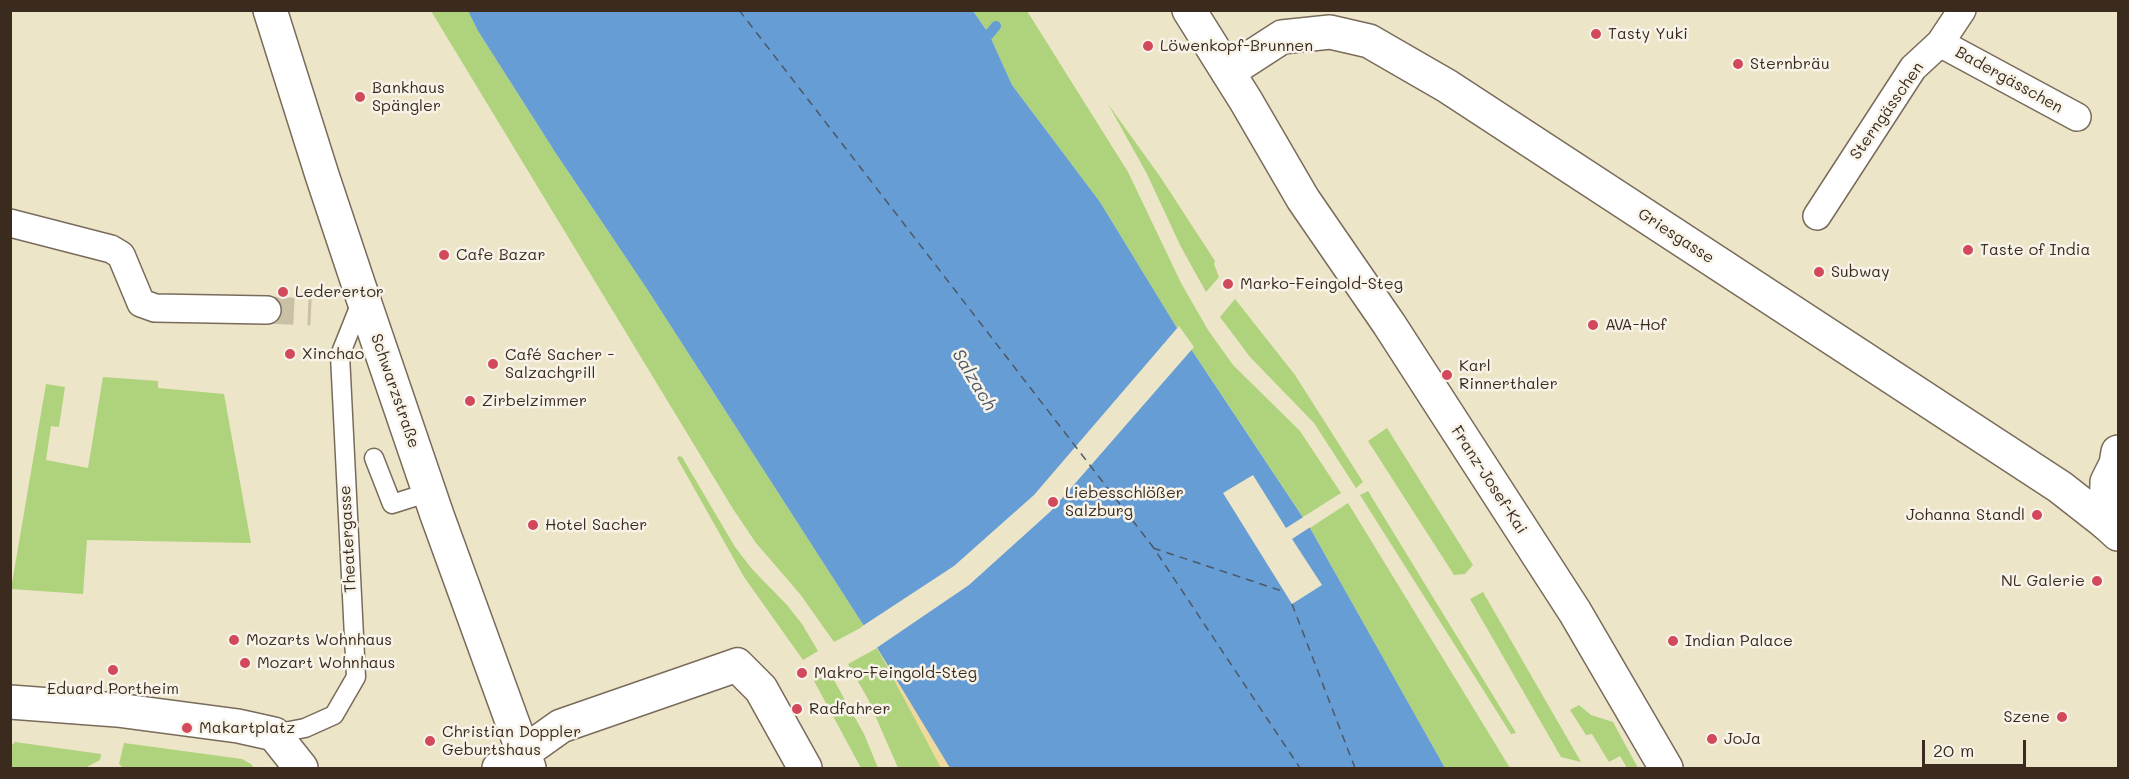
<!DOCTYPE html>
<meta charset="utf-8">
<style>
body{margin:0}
#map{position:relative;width:2129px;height:779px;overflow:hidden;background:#ece5c8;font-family:Mali,sans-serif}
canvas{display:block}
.frame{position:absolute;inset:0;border:12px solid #3b2a1e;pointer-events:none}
.scale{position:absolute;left:1922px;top:740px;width:104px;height:27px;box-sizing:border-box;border:3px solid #3b2a1e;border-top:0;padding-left:8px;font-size:18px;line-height:21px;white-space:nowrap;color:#3b2a1e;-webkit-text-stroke:4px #f7f3e8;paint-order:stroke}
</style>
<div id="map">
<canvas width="2129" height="779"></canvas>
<div class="frame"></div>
<div class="scale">20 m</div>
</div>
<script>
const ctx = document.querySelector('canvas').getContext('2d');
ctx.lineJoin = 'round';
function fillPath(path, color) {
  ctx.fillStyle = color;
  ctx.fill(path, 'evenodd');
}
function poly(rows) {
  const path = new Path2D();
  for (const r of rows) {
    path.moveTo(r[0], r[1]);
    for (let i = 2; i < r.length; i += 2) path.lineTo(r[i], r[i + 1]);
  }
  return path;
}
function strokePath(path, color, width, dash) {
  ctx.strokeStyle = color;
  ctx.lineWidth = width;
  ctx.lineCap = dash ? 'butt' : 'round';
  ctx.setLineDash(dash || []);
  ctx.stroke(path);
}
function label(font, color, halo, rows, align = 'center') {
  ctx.font = font + ' Mali,sans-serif';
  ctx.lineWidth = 5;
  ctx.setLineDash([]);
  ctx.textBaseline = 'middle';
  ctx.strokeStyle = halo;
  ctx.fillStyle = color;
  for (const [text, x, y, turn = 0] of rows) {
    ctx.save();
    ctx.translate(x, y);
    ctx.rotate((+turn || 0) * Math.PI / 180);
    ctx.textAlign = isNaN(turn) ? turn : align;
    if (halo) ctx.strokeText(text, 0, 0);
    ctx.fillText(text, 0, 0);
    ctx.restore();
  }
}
const green = poly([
 [431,11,468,11,478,31,555,152,647,289,864,626,834,642,800,594,756,543,733,509],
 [973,11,1027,11,1128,172,1181,283,1208,330,1233,365,1300,431,1341,493,1303,517,1177,328,1100,202,1012,85,989,34],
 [1108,104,1161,178,1215,261,1214,264,1219,277,1206,292,1181,247,1147,174],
 [1235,299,1295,375,1363,482,1356,488,1314,423,1250,357,1220,317],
 [103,377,158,381,158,388,224,394,251,543,87,540,83,594,11,589,46,384,65,387,59,427,51,426,46,460,88,468],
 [1387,428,1473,565,1465,574,1454,575,1368,441],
 [679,456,682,457,735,547,752,569,787,605,802,624,818,651,803,660,744,577,677,458],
 [1368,491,1516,733,1511,734,1360,495],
 [1348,503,1510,768,1445,768,1310,528],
 [1483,592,1581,762,1561,757,1470,599],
 [877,648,950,768,898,768,868,699,848,664],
 [830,673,864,734,878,768,861,768,814,681],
 [1579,705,1591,715,1613,722,1638,768,1627,768,1620,756,1609,762,1592,734,1586,735,1570,710],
 [15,742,101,754,100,760,85,768,11,768,11,746],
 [124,743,242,759,251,764,254,768,123,768,119,764]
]);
const sand = poly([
 [877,648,941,701,988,768,941,768]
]);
const water = poly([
 [468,11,973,11,989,34,1012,85,1100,202,1177,328,1310,528,1445,768,950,768,864,626,647,289,555,152,478,31]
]);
const pier = poly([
 [1179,326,1194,347,1051,511,969,585,875,649,861,627,954,566,1034,495],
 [1253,475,1286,528,1305,516,1312,526,1292,539,1322,585,1292,604,1223,493]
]);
const stream = poly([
 [981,44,996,26]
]);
const ferry = poly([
 [739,10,1153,547,1300,768],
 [1153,548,1285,592],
 [1292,604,1355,768]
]);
const pedestrianTunnel = poly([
 [267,310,311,312]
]);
const service = poly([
 [374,458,392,504,430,492],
 [274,734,305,728,334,715,356,677,340,355,362,300]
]);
const pedestrian = poly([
 [1940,43,2077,117],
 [1817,216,1913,68,1940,43,1962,10],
 [10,223,111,249,121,255,141,303,155,308,267,310]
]);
const minor = poly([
 [1228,72,1282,37,1330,32,1369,41,1447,86,2060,487,2106,523],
 [523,753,561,726,737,665,761,689,805,768]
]);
const tertiary = poly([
 [1189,10,1246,101,1303,199,1389,324,1575,612,1666,768],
 [2118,452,2116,464,2107,482,2106,523,2118,534],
 [10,702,117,710,238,726,274,734,301,768],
 [499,768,523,753]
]);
const secondary = poly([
 [270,10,322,175,363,298,437,515,529,768]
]);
const markers = [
 [1596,34,6,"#d1495b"],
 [1148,46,6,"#d1495b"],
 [1738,64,6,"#d1495b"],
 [360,97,6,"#d1495b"],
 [1968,250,6,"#d1495b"],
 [444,255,6,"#d1495b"],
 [1819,272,6,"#d1495b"],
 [1228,284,6,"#d1495b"],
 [283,292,6,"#d1495b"],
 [1593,325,6,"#d1495b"],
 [290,354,6,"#d1495b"],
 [493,364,6,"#d1495b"],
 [1447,375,6,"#d1495b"],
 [470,401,6,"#d1495b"],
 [1053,502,6,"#d1495b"],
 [2037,515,6,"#d1495b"],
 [533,525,6,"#d1495b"],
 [2097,581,6,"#d1495b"],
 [234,640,6,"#d1495b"],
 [1673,641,6,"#d1495b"],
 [245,663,6,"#d1495b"],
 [113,670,6,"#d1495b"],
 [802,673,6,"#d1495b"],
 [797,709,6,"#d1495b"],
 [2062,717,6,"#d1495b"],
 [187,728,6,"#d1495b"],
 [1712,739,6,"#d1495b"],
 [430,741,6,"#d1495b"]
];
const poiNames = [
 ["Tasty Yuki",1608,34],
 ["Löwenkopf-Brunnen",1160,46],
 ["Sternbräu",1750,64],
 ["Bankhaus",372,88],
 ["Spängler",372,106],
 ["Taste of India",1980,250],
 ["Cafe Bazar",456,255],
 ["Subway",1831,272],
 ["Marko-Feingold-Steg",1240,284],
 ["Lederertor",295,292],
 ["AVA-Hof",1605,325],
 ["Xinchao",302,354],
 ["Café Sacher -",505,355],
 ["Salzachgrill",505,373],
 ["Karl",1459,366],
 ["Rinnerthaler",1459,384],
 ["Zirbelzimmer",482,401],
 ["Liebesschlößer",1065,493],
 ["Salzburg",1065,511],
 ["Johanna Standl",2025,515,"right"],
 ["Hotel Sacher",545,525],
 ["NL Galerie",2085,581,"right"],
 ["Mozarts Wohnhaus",246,640],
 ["Indian Palace",1685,641],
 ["Mozart Wohnhaus",257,663],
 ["Makro-Feingold-Steg",814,673],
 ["Eduard Portheim",113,689,"center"],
 ["Radfahrer",809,709],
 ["Szene",2050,717,"right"],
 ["Makartplatz",199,728],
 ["Christian Doppler",442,732],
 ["Geburtshaus",442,750],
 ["JoJa",1724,739]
];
const streetNames = [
 ["Badergässchen",2009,80,29],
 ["Sterngässchen",1887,111,-55],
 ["Griesgasse",1676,236,33],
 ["Schwarzstraße",395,391,71],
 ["Franz-Josef-Kai",1489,480,57],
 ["Theatergasse",348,539,-93]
];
const waterNames = [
 ["Salzach",974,380,59]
];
fillPath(green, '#aed37c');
fillPath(sand, '#eeda9e');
fillPath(water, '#669dd4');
fillPath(pier, '#ece5c8');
strokePath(stream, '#669dd4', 10);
strokePath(ferry, '#4c5867', 1.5, [8, 6]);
strokePath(pedestrianTunnel, '#c9c0a6', 27, [27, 14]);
strokePath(service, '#796b5a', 21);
strokePath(pedestrian, '#796b5a', 30);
strokePath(minor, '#796b5a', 36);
strokePath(tertiary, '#796b5a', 36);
strokePath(secondary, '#796b5a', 36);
strokePath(service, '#fff', 18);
strokePath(pedestrian, '#fff', 27);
strokePath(minor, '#fff', 33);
strokePath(tertiary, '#fff', 33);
strokePath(secondary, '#fff', 33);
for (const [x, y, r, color] of markers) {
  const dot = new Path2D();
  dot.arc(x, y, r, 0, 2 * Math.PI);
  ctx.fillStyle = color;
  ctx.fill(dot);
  strokePath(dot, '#f7f3e8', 2);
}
label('16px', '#3b2a1e', '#f7f3e8', poiNames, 'left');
label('16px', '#3b2a1e', '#f7f3e8', streetNames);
label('italic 18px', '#4c5867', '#f7f3e8', waterNames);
</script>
